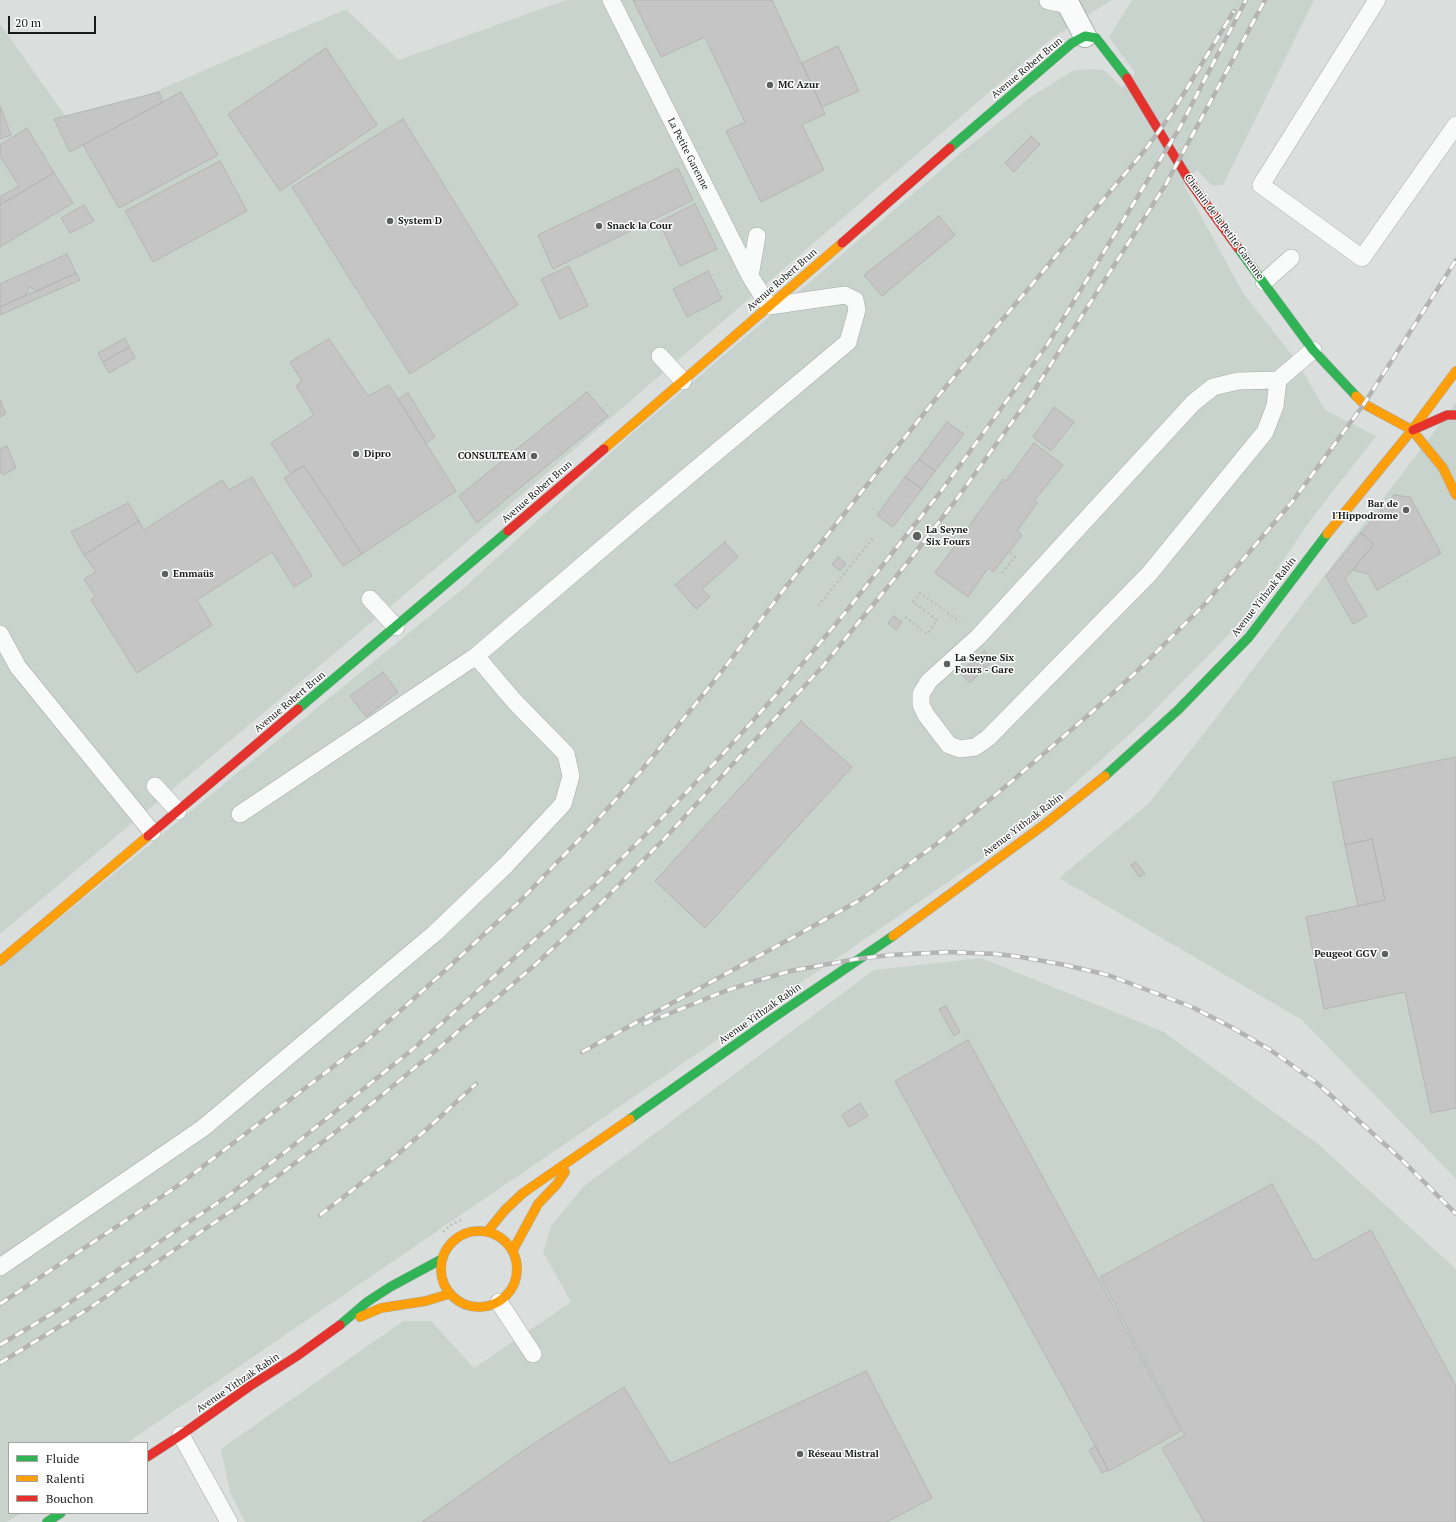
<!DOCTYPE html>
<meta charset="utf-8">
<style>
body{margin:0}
#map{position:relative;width:1456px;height:1522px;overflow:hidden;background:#dadfdd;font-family:"PT Serif",serif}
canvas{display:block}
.legend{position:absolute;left:8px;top:1442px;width:140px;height:72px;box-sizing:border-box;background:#fff;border:1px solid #a3a4a3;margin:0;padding:5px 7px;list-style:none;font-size:12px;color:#181b19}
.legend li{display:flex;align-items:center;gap:8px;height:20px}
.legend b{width:20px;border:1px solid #a3a4a3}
.scale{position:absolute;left:8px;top:16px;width:88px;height:18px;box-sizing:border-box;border:2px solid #181b19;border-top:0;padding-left:5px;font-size:12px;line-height:14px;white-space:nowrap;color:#181b19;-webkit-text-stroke:3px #fff;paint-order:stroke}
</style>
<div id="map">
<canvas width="1456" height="1522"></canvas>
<ul class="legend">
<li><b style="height:5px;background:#30b455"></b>Fluide</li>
<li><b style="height:5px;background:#ff9f0a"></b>Ralenti</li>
<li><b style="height:5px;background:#e5322d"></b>Bouchon</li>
</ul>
<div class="scale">20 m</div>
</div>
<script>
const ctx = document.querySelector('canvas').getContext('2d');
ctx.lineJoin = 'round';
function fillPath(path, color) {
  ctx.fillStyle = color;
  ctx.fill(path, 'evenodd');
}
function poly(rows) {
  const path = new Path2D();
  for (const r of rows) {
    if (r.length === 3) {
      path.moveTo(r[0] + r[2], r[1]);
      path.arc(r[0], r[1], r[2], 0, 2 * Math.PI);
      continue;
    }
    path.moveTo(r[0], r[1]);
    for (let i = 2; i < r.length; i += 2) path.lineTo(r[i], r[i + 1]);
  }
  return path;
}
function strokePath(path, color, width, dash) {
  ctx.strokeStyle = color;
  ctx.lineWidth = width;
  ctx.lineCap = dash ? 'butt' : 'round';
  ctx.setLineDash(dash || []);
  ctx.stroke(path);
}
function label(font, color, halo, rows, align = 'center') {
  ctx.font = font + ' "PT Serif",serif';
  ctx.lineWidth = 3;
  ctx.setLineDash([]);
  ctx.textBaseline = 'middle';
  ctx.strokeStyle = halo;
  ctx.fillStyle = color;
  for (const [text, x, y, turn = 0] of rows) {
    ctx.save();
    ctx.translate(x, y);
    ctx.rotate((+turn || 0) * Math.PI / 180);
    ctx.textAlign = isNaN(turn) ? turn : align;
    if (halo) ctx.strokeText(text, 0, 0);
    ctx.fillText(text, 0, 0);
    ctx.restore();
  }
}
const built = poly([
 [566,0,1112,0,1052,38,448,558,0,934,0,24,73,127,346,9,399,60],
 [1132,0,1314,0,1223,185,1212,186,1197,170,1184,185,1243,293,1296,360,1325,410,1376,436,1309,522,1243,620,1144,721,1060,797,982,859,127,1443,9,1443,9,1513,21,1513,7,1522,0,1522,0,967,465,587,627,438,963,151,1032,96,1072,71,1088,69,1104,70,1122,88,1135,73,1109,37],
 [1456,403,1456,1179,1302,1020,1059,878,1149,803,1205,732],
 [981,958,1164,1032,1319,1145,1456,1269,1456,1522,245,1522,230,1492,221,1449,403,1321,431,1321,474,1368,571,1302,543,1252,551,1226,584,1186,874,970]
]);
const building = poly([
 [633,0,772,0,825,114,802,125,824,170,761,202,726,131,745,122,705,37,661,57,633,0],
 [838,46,859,91,822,107,802,63,838,46],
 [326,48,377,125,280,191,228,114,326,48],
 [159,92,163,102,70,152,54,119,159,92],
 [181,92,218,155,119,208,83,145,181,92],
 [0,106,11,135,0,139,0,106],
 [403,119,518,305,410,374,292,187,403,119],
 [27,128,54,173,0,205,0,197,19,186,0,156,0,145,27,128],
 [1031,136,1040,144,1014,172,1005,163,1031,136],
 [220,161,247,211,153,262,125,211,220,161],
 [678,168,693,200,553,269,538,235,678,168],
 [54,173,73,203,0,247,0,205,54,173],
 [695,204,717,249,680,266,659,222,695,204],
 [84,205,94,221,70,233,61,218,84,205],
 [939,216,955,235,882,296,864,275,939,216],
 [67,254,76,273,38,291,29,287,26,295,0,307,0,284,67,254],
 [569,266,588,306,560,319,541,279,569,266],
 [708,271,722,299,687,317,673,289,708,271],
 [76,273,80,280,0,315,0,307,76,273],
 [125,338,129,347,103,362,98,353,125,338],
 [329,339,368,396,389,385,456,491,362,554,304,466,290,473,271,443,314,415,296,386,302,381,290,362,329,339],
 [129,347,135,358,109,373,103,362,129,347],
 [587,392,608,416,477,523,459,496,587,392],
 [408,393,435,437,426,443,398,399,408,393],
 [0,400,6,414,0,417,0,400],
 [1054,407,1074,422,1051,451,1033,437,1054,407],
 [947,422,964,434,935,471,919,459,947,422],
 [1034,443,1063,465,1034,501,1037,503,1017,531,1022,535,993,572,988,568,968,597,935,573,1003,479,1006,481,1034,443],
 [7,446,16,468,3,475,2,472,0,473,0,449,7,446],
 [919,459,935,471,922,489,905,477,919,459],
 [304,466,362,554,343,566,284,478,304,466],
 [252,477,312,576,294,587,272,552,197,600,212,625,137,673,91,600,95,596,84,579,96,572,84,555,139,521,144,530,222,480,229,490,252,477],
 [905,477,922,489,893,527,877,515,905,477],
 [1394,495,1410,497,1441,553,1377,590,1368,574,1353,570,1374,544,1361,533,1394,495],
 [128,503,139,521,84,555,71,532,128,503],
 [1361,533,1374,544,1345,579,1367,616,1353,624,1326,576,1361,533],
 [725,542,738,557,702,589,710,597,696,609,675,585,725,542],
 [838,557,846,564,840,571,832,564,838,557],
 [894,616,902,622,896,630,888,623,894,616],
 [984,651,993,660,970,683,960,673,984,651],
 [383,672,398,692,366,717,350,696,383,672],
 [801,721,852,767,705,928,655,881,801,721],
 [1456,757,1456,1108,1431,1113,1405,992,1324,1009,1306,917,1385,900,1372,839,1345,845,1333,782,1456,757],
 [1372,839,1385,900,1358,906,1345,845,1372,839],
 [1136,862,1145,874,1139,877,1131,865,1136,862],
 [946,1006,960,1032,954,1036,939,1009,946,1006],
 [968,1040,1181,1431,1109,1471,895,1081,968,1040],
 [860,1103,868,1116,849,1127,842,1115,860,1103],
 [1272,1184,1314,1261,1371,1230,1456,1386,1456,1522,1204,1522,1162,1448,1185,1435,1100,1277,1272,1184],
 [866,1371,932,1498,887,1522,422,1522,533,1444,624,1387,670,1464,866,1371],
 [1096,1446,1108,1470,1102,1473,1089,1450,1096,1446]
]);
const path = poly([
 [1002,573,1015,557,1009,552],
 [818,606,873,538],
 [905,617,927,634,937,620,913,602,920,593,960,622],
 [443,1232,452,1224,464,1219]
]);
const lane = poly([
 [1377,0,1261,185,1362,258,1456,125],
 [1048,1,1068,5],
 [750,276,757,236],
 [1264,282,1291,258],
 [660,356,683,381],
 [1278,380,1275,406,1265,432,1149,574,988,738,975,747,960,749,949,745,926,715,921,705,921,694,929,681,978,637,1193,403,1213,387,1238,381,1278,380,1313,350],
 [370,599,396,627],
 [0,634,18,667,152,832],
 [155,786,178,811],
 [240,814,476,656,639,517,848,342,857,310,855,300,845,295,769,306,750,276,611,0],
 [0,1267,203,1128,435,933,506,865,563,804,571,776,566,754,515,702,476,656],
 [499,1302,533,1354],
 [181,1435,229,1522]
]);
const street = poly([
 [1066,0,1085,36]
]);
const fast = poly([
 [950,148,1072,43,1085,36,1096,38,1127,78],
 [1238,248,1313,350,1356,396],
 [298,709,508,531],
 [1105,776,1178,710,1249,637,1327,534],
 [630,1119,770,1020,893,936],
 [340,1325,367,1302,390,1287,442,1259],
 [47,1522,61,1513]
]);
const slow = poly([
 [1356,396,1364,404,1412,430,1443,468,1456,495],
 [604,449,842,243],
 [1327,534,1412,430,1456,371],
 [893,936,1045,824,1105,776],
 [0,961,148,836],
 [479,1269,38],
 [487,1232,505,1210,523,1193,630,1119],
 [513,1250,538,1204,557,1184,565,1172],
 [360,1317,381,1308,426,1301,449,1294]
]);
const jam = poly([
 [1127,78,1190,182,1238,248],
 [842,243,950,148],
 [1413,430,1447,415,1456,415],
 [508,531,604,449],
 [148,836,298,709],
 [147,1457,181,1435,250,1386,297,1356,340,1325]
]);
const rail = poly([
 [644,1024,725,991,753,982,790,971,856,959,890,955,948,952,997,954,1021,957,1065,965,1108,975,1192,1007,1231,1027,1269,1049,1317,1083,1400,1158,1456,1214],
 [582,1052,790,939,860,900,939,842,1012,781,1093,711,1133,675,1204,605,1292,502,1364,404,1456,260],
 [320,1215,386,1164,427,1129,476,1084],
 [0,1304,176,1187,364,1043,438,977,521,900,592,826,641,771,719,675,782,592,933,402,1145,150,1170,116,1234,11],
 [0,1345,63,1307,229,1195,285,1152,413,1049,593,887,657,823,722,755,784,686,844,614,942,490,1047,345,1179,129,1246,0],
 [0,1363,88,1309,240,1205,354,1118,440,1047,536,964,604,900,666,837,822,667,908,562,956,500,1030,397,1166,184,1265,0]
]);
const markers = [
 [770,85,4,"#5c605e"],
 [390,221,4,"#5c605e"],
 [599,226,4,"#5c605e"],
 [356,454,4,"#5c605e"],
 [534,456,4,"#5c605e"],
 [1406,510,4,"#5c605e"],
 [917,536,5,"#5c605e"],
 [165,574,4,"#5c605e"],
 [947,664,4,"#5c605e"],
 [1385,954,4,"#5c605e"],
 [800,1454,4,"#5c605e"]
];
const streetNames = [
 ["Avenue Robert Brun",1027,68,-40],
 ["La Petite Garenne",688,154,63],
 ["Chemin de la Petite Garenne",1224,227,54],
 ["Avenue Robert Brun",782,280,-41],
 ["Avenue Robert Brun",537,492,-41],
 ["Avenue Yithzak Rabin",1264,597,-52],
 ["Avenue Robert Brun",290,702,-40],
 ["Avenue Yithzak Rabin",1023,825,-37],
 ["Avenue Yithzak Rabin",760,1014,-35],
 ["Avenue Yithzak Rabin",238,1383,-34]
];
const poiNames = [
 ["MC Azur",778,85],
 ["System D",398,221],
 ["Snack la Cour",607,226],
 ["Dipro",364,454],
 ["CONSULTEAM",526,456,"right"],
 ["Bar de",1398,504,"right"],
 ["l'Hippodrome",1398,516,"right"],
 ["La Seyne",926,530],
 ["Six Fours",926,542],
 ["Emmaüs",173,574],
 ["La Seyne Six",955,658],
 ["Fours - Gare",955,670],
 ["Peugeot GGV",1377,954,"right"],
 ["Réseau Mistral",808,1454]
];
fillPath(built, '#c9d3ce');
fillPath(building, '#c4c5c4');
strokePath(building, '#b4b5b4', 1);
strokePath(lane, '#a6aaa9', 18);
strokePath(street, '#a6aaa9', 24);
strokePath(fast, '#a6aaa9', 10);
strokePath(slow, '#a6aaa9', 10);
strokePath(jam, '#a6aaa9', 10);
strokePath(path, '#bcbebe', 2.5, [2, 3]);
strokePath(lane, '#f9fafa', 17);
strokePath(street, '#f9fafa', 22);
strokePath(fast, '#30b455', 9);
strokePath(slow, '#ff9f0a', 9);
strokePath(jam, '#e5322d', 9);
strokePath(rail, '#b4b4b4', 4.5);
strokePath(rail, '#fff', 3, [9]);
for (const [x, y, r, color] of markers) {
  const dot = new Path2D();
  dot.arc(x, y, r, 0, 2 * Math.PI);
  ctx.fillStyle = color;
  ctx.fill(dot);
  strokePath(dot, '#fff', 1.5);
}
label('10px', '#181b19', '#fff', streetNames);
label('bold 10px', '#181b19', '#fff', poiNames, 'left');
</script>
